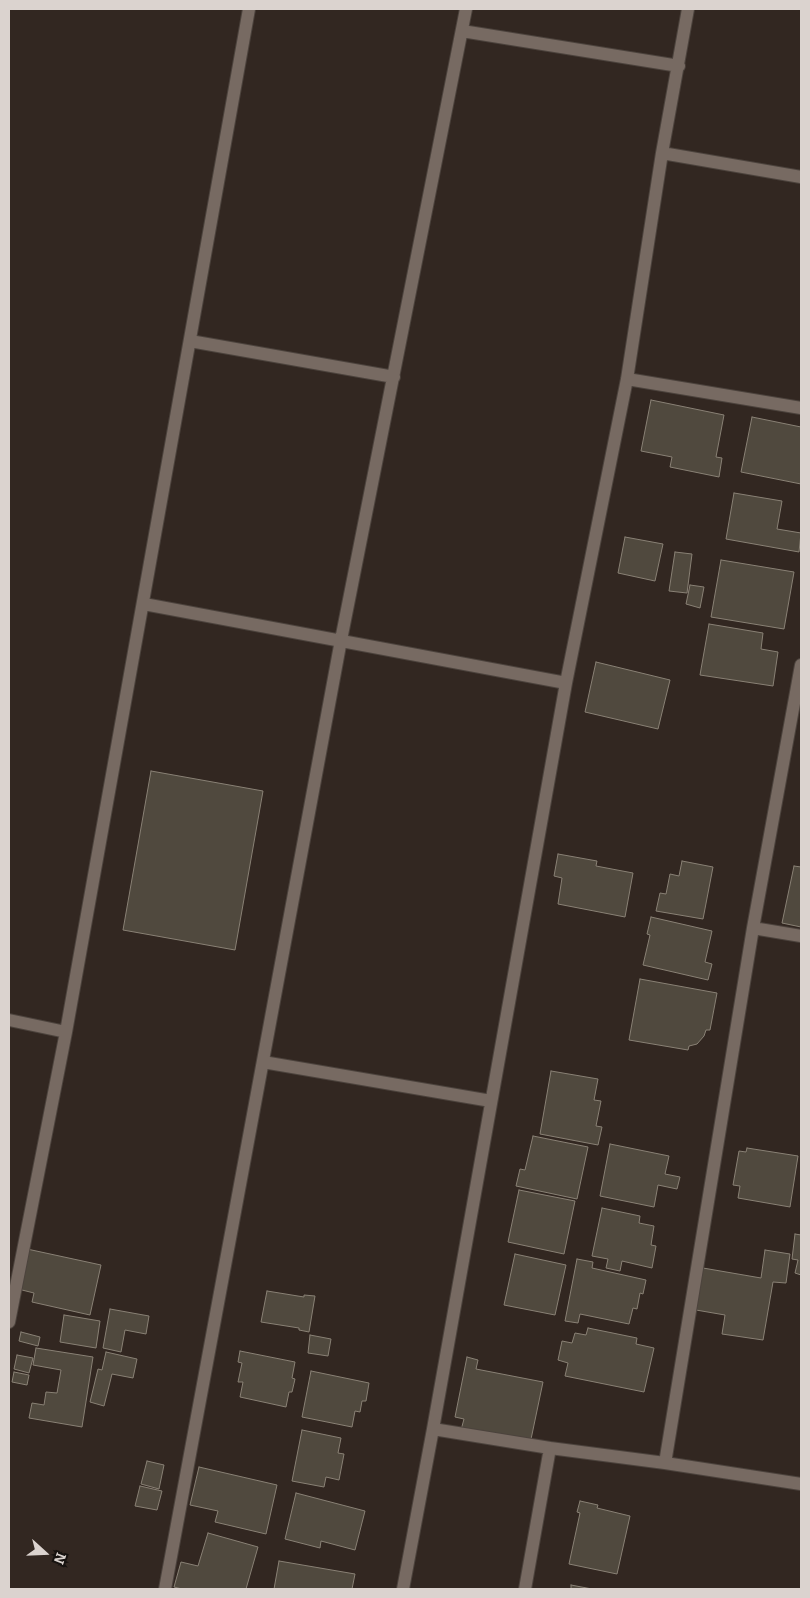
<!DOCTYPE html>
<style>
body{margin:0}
#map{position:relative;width:810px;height:1598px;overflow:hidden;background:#322721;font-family:Bitter,serif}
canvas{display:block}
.frame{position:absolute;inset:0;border:10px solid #dbd3cf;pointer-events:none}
.north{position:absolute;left:20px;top:1528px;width:50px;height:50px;-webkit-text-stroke:4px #16120f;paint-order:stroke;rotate:110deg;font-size:14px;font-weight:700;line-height:20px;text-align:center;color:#dbd3cf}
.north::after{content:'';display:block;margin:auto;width:18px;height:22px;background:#dbd3cf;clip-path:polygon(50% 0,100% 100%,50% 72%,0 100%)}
</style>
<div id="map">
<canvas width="810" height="1598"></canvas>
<div class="frame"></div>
<div class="north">N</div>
</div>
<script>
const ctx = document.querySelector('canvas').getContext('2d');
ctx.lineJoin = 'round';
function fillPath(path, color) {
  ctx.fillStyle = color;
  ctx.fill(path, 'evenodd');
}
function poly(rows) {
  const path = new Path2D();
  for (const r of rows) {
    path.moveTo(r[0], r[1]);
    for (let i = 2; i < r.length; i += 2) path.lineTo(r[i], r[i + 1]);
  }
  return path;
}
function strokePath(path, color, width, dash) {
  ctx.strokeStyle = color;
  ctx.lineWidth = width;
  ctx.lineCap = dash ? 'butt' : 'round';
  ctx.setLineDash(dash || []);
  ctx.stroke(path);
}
const building = poly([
 [651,400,724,415,716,457,722,458,719,477,670,467,672,457,641,451,651,400],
 [752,417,801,427,801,484,741,472,752,417],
 [734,493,782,501,777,529,801,533,799,552,726,539,734,493],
 [625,537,663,544,655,581,618,573,625,537],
 [675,552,692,554,687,593,669,591,675,552],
 [721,560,794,572,784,629,711,617,721,560],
 [690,585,704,587,700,608,686,604,690,585],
 [709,624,763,633,761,649,778,652,773,686,700,675,709,624],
 [596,662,670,680,658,729,585,712,596,662],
 [151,771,263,791,235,950,123,930,151,771],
 [558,854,597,861,596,866,633,873,625,917,558,904,562,878,554,876,558,854],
 [682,861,713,867,703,919,656,911,660,893,666,894,670,874,679,876,682,861],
 [794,866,801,867,801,927,782,923,794,866],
 [651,917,712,931,705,962,712,964,708,980,643,965,650,935,647,934,651,917],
 [640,979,717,993,710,1030,706,1030,704,1036,697,1044,689,1046,688,1050,629,1040,640,979],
 [551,1071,598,1079,594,1100,601,1101,596,1126,602,1127,598,1145,540,1134,551,1071],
 [533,1136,588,1147,577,1199,516,1186,520,1169,525,1170,533,1136],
 [610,1144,669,1156,665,1174,680,1177,677,1189,658,1185,654,1207,600,1196,610,1144],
 [747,1148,798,1156,790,1207,738,1198,740,1186,733,1185,739,1151,746,1152,747,1148],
 [519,1190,575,1201,564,1254,508,1242,519,1190],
 [602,1208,640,1216,639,1223,654,1226,651,1245,656,1246,652,1268,622,1261,620,1271,606,1268,608,1259,592,1256,602,1208],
 [795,1234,801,1235,801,1275,795,1273,798,1260,792,1259,795,1234],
 [27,1249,101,1265,90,1315,32,1302,34,1293,18,1289,27,1249],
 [765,1250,790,1254,786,1283,773,1282,763,1340,722,1334,725,1315,696,1310,703,1268,761,1278,765,1250],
 [515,1254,566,1265,555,1315,504,1305,515,1254],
 [577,1259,593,1262,592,1268,646,1280,643,1294,640,1293,637,1309,633,1308,629,1324,580,1314,578,1323,565,1321,577,1259],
 [267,1291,304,1297,304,1295,315,1296,309,1332,299,1330,299,1328,261,1322,267,1291],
 [110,1309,149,1316,146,1334,125,1330,121,1352,103,1348,110,1309],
 [64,1315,100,1321,96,1348,60,1342,64,1315],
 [588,1328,637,1338,636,1344,654,1348,644,1392,565,1376,568,1363,558,1360,562,1341,572,1343,575,1333,586,1335,588,1328],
 [21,1332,40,1337,38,1346,19,1341,21,1332],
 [310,1335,331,1339,328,1356,308,1353,310,1335],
 [36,1348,93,1357,82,1427,29,1418,32,1403,44,1405,46,1392,57,1393,61,1370,33,1365,36,1348],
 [240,1351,295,1362,292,1378,295,1379,292,1392,289,1392,286,1407,240,1397,243,1382,238,1382,242,1363,238,1362,240,1351],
 [106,1352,137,1359,133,1378,112,1374,104,1406,90,1402,98,1369,102,1370,106,1352],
 [17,1355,33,1358,29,1373,14,1369,17,1355],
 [467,1357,478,1360,476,1369,543,1382,530,1444,461,1430,464,1419,455,1417,467,1357],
 [311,1371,369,1383,366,1401,362,1401,360,1412,355,1411,352,1427,302,1417,311,1371],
 [14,1372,29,1375,27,1385,12,1382,14,1372],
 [302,1430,341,1438,338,1453,344,1454,339,1480,326,1477,324,1487,292,1481,302,1430],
 [147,1461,164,1465,159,1489,141,1484,147,1461],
 [199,1467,277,1485,266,1534,215,1522,218,1511,190,1505,199,1467],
 [140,1486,162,1491,157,1510,135,1506,140,1486],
 [296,1493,365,1511,355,1550,321,1541,320,1548,285,1539,296,1493],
 [580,1501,598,1505,597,1508,630,1516,617,1574,569,1564,580,1513,577,1512,580,1501],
 [208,1533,258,1547,246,1589,182,1589,174,1587,181,1562,198,1566,208,1533],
 [279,1561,355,1574,352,1589,274,1589,279,1561],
 [571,1585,592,1589,571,1589,571,1585]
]);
const minor = poly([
 [462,31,679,66],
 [662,153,801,177],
 [190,341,394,377],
 [627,379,801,408],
 [144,604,566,683],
 [753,928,801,936],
 [9,1020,66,1032],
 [263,1062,491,1101],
 [9,1322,66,1032,249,9],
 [433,1429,550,1448,665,1463,801,1484],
 [665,1463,753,928,801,665],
 [165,1589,341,640,466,9],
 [403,1589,433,1429,566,683,627,379,662,153,688,9],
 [525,1589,550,1448]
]);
fillPath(building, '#50493e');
strokePath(building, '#898175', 1);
strokePath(minor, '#4c433d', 14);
strokePath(minor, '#776a62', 12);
</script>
